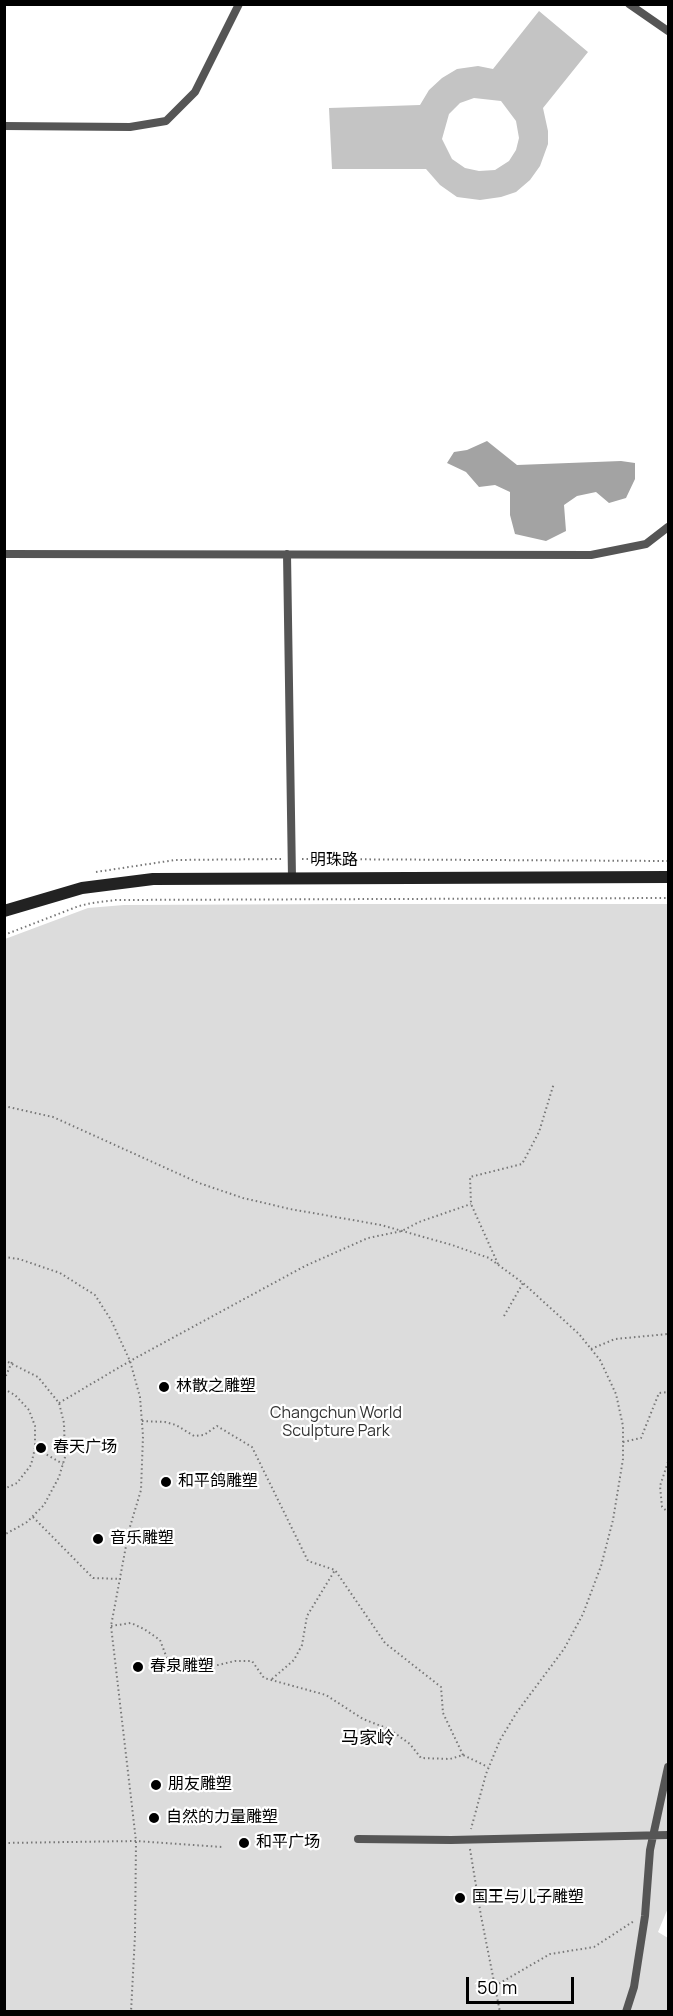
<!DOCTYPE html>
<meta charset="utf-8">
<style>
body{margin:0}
#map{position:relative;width:673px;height:2016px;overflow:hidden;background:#fff;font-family:Manrope,sans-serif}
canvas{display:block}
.frame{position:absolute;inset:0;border:6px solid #000;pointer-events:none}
.scale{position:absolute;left:466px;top:1977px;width:108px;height:27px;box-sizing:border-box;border:3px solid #000;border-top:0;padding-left:8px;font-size:18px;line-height:21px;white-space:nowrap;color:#000;-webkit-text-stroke:4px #fff;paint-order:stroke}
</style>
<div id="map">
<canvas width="673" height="2016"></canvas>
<div class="frame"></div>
<div class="scale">50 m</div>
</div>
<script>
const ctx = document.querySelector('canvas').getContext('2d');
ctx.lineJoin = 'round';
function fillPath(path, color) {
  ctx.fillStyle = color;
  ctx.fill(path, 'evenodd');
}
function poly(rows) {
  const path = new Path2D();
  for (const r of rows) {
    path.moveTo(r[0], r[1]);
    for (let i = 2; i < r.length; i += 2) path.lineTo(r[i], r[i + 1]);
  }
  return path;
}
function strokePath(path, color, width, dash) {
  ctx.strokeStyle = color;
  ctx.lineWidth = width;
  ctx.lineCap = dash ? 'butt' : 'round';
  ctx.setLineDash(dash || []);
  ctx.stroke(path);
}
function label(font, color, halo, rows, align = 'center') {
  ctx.font = font + ' Manrope,"Noto Sans SC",sans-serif';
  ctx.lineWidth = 4.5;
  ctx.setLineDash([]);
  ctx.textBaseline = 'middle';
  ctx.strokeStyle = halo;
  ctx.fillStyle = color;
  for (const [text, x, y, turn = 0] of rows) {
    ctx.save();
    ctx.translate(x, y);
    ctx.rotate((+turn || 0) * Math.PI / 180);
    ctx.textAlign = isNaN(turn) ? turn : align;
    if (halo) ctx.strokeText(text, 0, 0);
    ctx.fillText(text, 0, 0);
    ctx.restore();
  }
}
const green = poly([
 [342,904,668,904,668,1908,658,1932,668,1938,668,2011,5,2011,5,939,88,908,124,905]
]);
const water = poly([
 [487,441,517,465,621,461,635,463,635,479,626,498,609,503,596,492,577,496,564,505,566,531,546,541,515,534,510,515,510,492,495,485,479,487,466,472,447,463,454,452,467,450]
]);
const building = poly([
 [539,11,588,52,543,108,548,131,548,144,540,166,530,180,516,192,501,197,480,200,457,197,440,185,426,169,332,169,329,108,420,105,429,90,442,78,457,69,478,66,493,69],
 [474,98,501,101,516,121,519,138,516,150,509,161,495,170,479,171,465,168,452,159,442,139,449,114,460,103]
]);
const path = poly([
 [302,859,668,861],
 [96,872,175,860,281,859],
 [4,935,79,906,92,903,116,900,668,898],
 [4,1106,53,1117,199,1183,243,1198,290,1209,381,1225,452,1245,489,1258,523,1283,579,1334,600,1360,616,1394,623,1426,623,1459,613,1520,601,1566,583,1614,564,1649,517,1712,500,1740,486,1774,471,1829],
 [4,1257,19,1259,60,1273,95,1295,111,1320,130,1361,140,1397,143,1436,141,1490,129,1530,111,1626,136,1841,135,1935,131,2012],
 [498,1264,471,1204,470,1177,522,1164,539,1132,554,1083],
 [504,1316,523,1283],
 [591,1349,615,1339,668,1334],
 [4,1360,38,1377,59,1403,64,1423,65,1457,59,1477,44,1505,27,1522,4,1535],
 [4,1380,12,1362],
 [4,1389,15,1395,29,1410,35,1426,35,1448,31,1465,17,1483,4,1489],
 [59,1403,130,1361,305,1266,368,1238,402,1231,419,1222,471,1204],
 [142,1421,165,1422,176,1425,194,1436,204,1435,217,1426,252,1447,308,1561,335,1570,385,1643,441,1687,443,1713,463,1755],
 [623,1442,641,1438,659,1393,668,1392],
 [35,1448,63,1464],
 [668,1462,660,1486,662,1507,668,1512],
 [33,1517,93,1578,121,1579],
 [111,1626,131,1623,144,1629,160,1640,168,1661,187,1665,218,1665,235,1661,252,1661,264,1678,326,1695,363,1719,389,1729,410,1744,421,1758,450,1759,463,1755,488,1767],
 [272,1679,294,1660,302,1645,307,1616,335,1570],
 [4,1843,136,1841,222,1847],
 [470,1849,481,1916,500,2012],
 [495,1986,550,1954,594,1947,634,1921]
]);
const lane = poly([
 [629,4,668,31],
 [4,126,130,127,166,121,195,92,239,4],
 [4,554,591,555,646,544,668,527],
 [287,554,292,878],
 [358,1839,451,1840,668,1835],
 [626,2012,634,1987,645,1916,650,1850,668,1767]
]);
const secondary = poly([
 [4,911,82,888,153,879,668,877]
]);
const markers = [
 [164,1387,6,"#000"],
 [41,1448,6,"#000"],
 [166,1482,6,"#000"],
 [98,1539,6,"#000"],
 [138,1667,6,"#000"],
 [156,1785,6,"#000"],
 [154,1818,6,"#000"],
 [244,1843,6,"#000"],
 [460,1898,6,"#000"]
];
const streetNames = [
 ["明珠路",334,861]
];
const poiNames = [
 ["林散之雕塑",176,1387],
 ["春天广场",53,1448],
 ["和平鸽雕塑",178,1482],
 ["音乐雕塑",110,1539],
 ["春泉雕塑",150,1667],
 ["朋友雕塑",168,1785],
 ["自然的力量雕塑",166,1818],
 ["和平广场",256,1843],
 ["国王与儿子雕塑",472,1898]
];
const parkNames = [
 ["Changchun World",336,1414],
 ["Sculpture Park",336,1432]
];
const neighbourhoodNames = [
 ["马家岭",368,1739]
];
fillPath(green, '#dcdcdc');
fillPath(water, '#a3a3a3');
fillPath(building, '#c4c4c4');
strokePath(path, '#777', 2, [1.5, 3]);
strokePath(lane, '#555', 8);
strokePath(secondary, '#222', 12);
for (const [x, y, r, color] of markers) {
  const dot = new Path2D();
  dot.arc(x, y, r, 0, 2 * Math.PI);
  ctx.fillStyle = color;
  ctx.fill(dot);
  strokePath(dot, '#fff', 2);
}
label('16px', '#000', '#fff', streetNames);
label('16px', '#000', '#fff', poiNames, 'left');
label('16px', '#333', '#fff', parkNames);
label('18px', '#000', '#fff', neighbourhoodNames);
</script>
